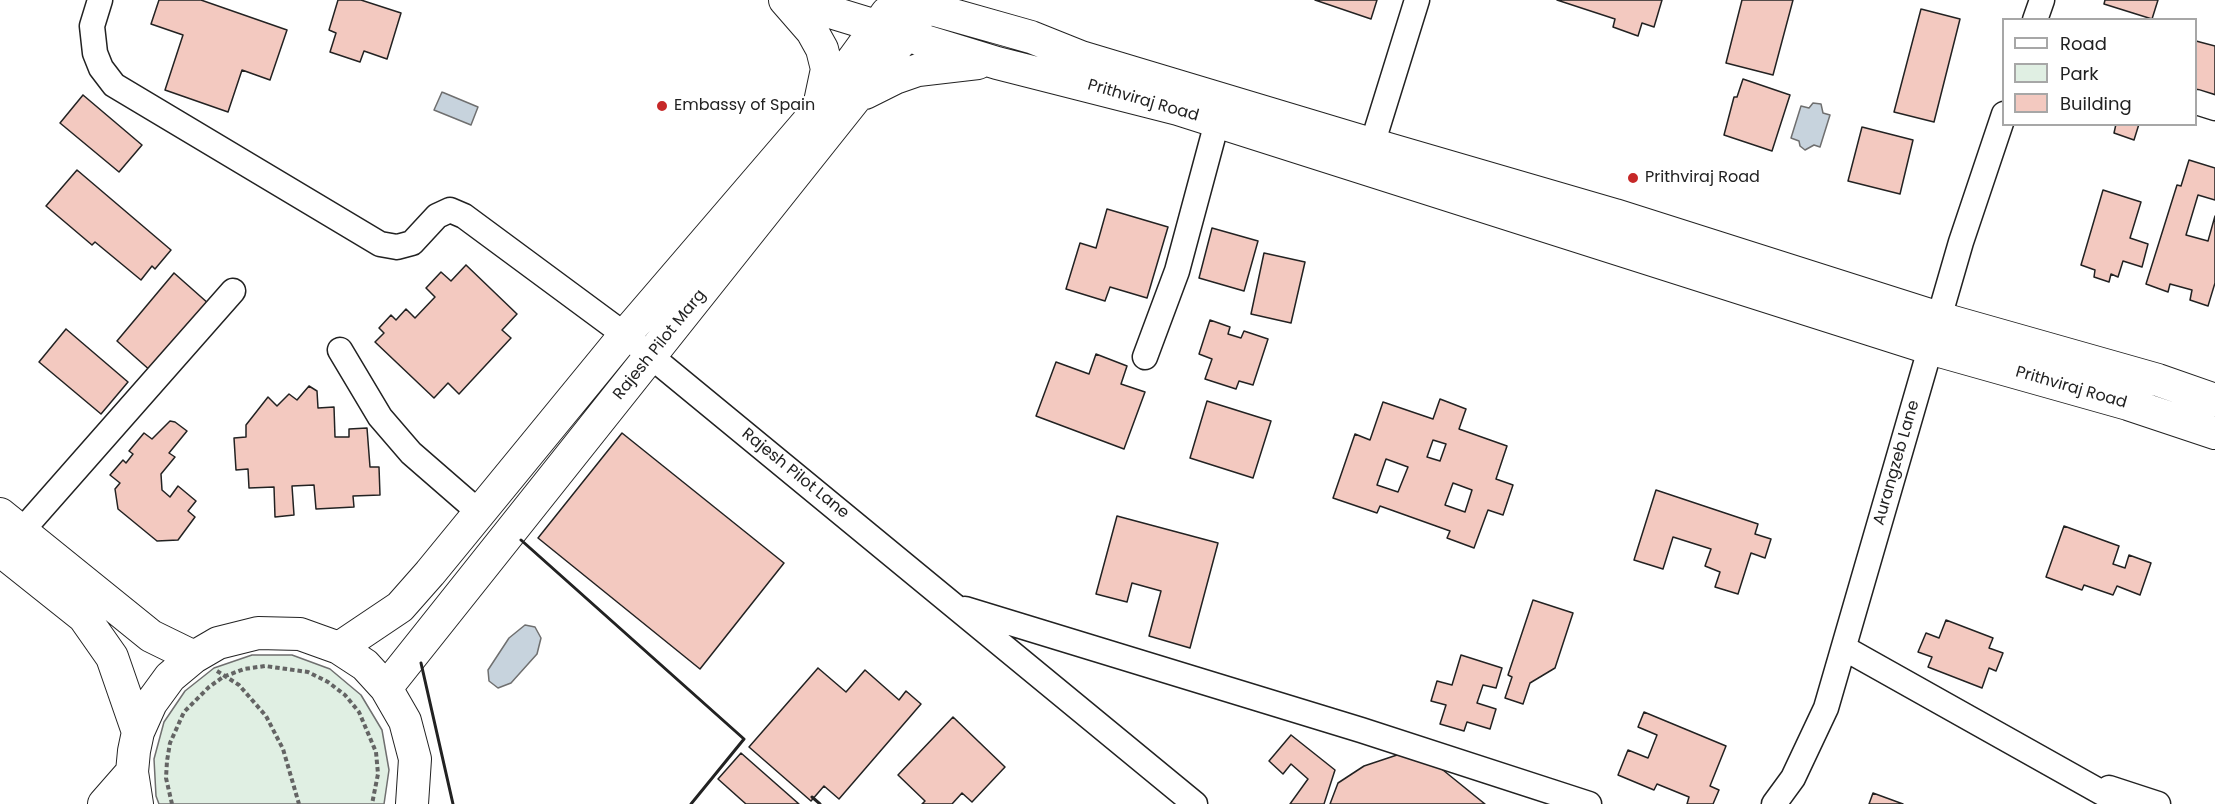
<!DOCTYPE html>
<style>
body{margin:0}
#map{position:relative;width:2215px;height:804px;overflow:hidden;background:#fff;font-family:Poppins,sans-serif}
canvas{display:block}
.legend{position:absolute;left:2002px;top:18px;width:195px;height:108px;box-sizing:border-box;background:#fff;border:2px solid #a7a7a7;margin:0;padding:8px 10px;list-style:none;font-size:18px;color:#222}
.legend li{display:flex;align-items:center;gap:12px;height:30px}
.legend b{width:30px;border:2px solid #a7a7a7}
</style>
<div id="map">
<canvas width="2215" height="804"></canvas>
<ul class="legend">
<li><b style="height:8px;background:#fff"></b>Road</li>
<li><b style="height:16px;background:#e0efe3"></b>Park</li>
<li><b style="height:16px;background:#f3c9c0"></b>Building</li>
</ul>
</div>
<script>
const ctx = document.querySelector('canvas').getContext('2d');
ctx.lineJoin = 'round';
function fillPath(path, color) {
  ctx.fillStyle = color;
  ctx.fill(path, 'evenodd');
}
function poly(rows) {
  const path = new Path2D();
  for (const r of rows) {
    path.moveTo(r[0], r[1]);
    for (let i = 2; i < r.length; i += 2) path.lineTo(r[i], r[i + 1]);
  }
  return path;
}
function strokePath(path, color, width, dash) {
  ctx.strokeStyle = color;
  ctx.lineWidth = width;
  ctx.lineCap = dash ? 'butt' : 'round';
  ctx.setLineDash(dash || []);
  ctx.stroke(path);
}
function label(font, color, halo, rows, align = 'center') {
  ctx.font = font + ' Poppins,sans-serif';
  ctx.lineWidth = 4.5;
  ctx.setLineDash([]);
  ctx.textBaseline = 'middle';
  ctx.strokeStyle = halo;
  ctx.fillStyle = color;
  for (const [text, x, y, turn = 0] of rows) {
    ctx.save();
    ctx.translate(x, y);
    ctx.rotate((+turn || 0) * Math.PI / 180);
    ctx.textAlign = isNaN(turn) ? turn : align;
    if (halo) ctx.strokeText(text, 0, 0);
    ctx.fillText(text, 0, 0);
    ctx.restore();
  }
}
const green = poly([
 [252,655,292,655,330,669,361,695,382,730,389,770,384,804,159,804,156,796,154,759,164,722,185,691,214,668,252,655]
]);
const water = poly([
 [442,92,478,107,471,125,434,110,442,92],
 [1813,103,1821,104,1823,113,1830,115,1820,147,1814,145,1805,150,1800,146,1799,141,1791,138,1801,106,1809,108,1813,103],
 [525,625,535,627,541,638,537,654,511,683,498,688,489,681,488,670,509,638,525,625]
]);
const building = poly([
 [159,0,201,0,287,30,270,80,242,70,228,112,165,90,183,35,151,24,159,0],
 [338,0,361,0,401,13,387,59,364,51,360,62,330,52,336,33,329,30,338,0],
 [1315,0,1377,0,1371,19,1315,0],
 [1557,0,1662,0,1654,27,1642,23,1638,36,1613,27,1615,19,1557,0],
 [1742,0,1793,0,1773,75,1726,63,1742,0],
 [2105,0,2158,0,2152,19,2104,4,2105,0],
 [1921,9,1960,19,1934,122,1894,112,1921,9],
 [2196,41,2215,46,2215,97,2196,92,2196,41],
 [1743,79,1790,95,1772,151,1724,135,1734,97,1737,97,1743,79],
 [83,95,142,145,119,172,60,123,83,95],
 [2116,124,2139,124,2134,140,2114,133,2116,124],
 [1862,127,1913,140,1900,194,1848,181,1862,127],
 [2189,160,2215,168,2215,200,2198,195,2186,235,2208,241,2215,216,2215,283,2208,306,2190,300,2192,290,2170,284,2168,292,2146,284,2177,185,2181,186,2189,160],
 [77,170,171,250,155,269,152,266,141,280,95,242,92,245,46,206,77,170],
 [2103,190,2141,202,2130,238,2148,244,2142,267,2123,261,2118,277,2111,274,2109,282,2094,277,2095,270,2081,265,2103,190],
 [1107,209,1168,227,1147,298,1110,287,1105,301,1066,289,1080,243,1096,248,1107,209],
 [1212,228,1258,241,1244,291,1199,278,1212,228],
 [1264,253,1305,262,1291,323,1251,314,1264,253],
 [466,265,517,314,502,330,511,338,459,394,448,383,434,398,375,342,384,333,379,328,391,315,396,320,406,309,415,318,435,297,426,288,441,272,451,281,466,265],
 [174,273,209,304,152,372,117,341,174,273],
 [1210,320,1230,327,1228,334,1241,338,1244,331,1268,339,1253,385,1239,381,1236,389,1205,379,1212,359,1199,354,1210,320],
 [66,329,128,382,101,414,39,362,66,329],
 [1096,354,1127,366,1121,384,1145,392,1124,449,1036,416,1056,362,1089,374,1096,354],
 [309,386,317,391,318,408,334,407,335,437,349,437,349,429,367,428,370,467,379,467,380,495,353,496,354,507,316,509,314,485,292,486,294,515,275,517,274,487,249,488,248,469,236,470,234,438,246,437,246,425,268,397,277,406,289,394,297,400,309,386],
 [1440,399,1466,409,1459,429,1507,446,1496,479,1513,485,1503,515,1488,510,1474,548,1447,538,1450,531,1380,506,1377,513,1333,498,1355,434,1370,440,1383,402,1433,419,1440,399],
 [1433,440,1446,444,1440,461,1427,457,1433,440],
 [1386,459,1408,467,1398,492,1377,485,1386,459],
 [1453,483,1472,490,1465,512,1445,505,1453,483],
 [1207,401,1271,421,1253,478,1190,458,1207,401],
 [170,421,175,422,187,431,169,453,175,457,161,474,162,490,170,497,178,486,196,501,188,511,195,517,178,540,157,541,118,509,115,489,120,483,110,475,123,460,126,463,133,454,129,451,144,433,152,439,170,421],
 [622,433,784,563,700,669,538,538,622,433],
 [1656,490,1758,524,1755,534,1771,539,1765,558,1751,553,1738,594,1715,587,1720,572,1705,566,1711,549,1673,537,1663,569,1634,560,1656,490],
 [1117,516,1218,543,1190,648,1149,636,1161,591,1132,583,1127,602,1096,594,1117,516],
 [2064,526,2119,546,2113,564,2125,568,2129,555,2151,563,2140,595,2117,586,2113,595,2084,585,2082,590,2046,577,2064,526],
 [1533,600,1573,613,1555,668,1530,683,1523,704,1505,698,1512,677,1508,675,1533,600],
 [1946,620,1993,638,1989,648,2003,653,1996,671,1989,668,1982,688,1928,667,1932,657,1918,652,1926,633,1939,638,1946,620],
 [1461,655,1502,668,1496,688,1483,685,1477,703,1496,709,1490,729,1467,722,1464,731,1440,724,1446,705,1431,701,1437,681,1452,685,1461,655],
 [818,668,846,692,865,670,899,700,906,691,921,704,839,799,824,786,811,801,749,747,818,668],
 [1644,712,1726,746,1710,786,1719,790,1713,804,1687,804,1689,797,1657,784,1654,790,1618,775,1628,750,1648,758,1657,735,1638,727,1644,712],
 [953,717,1005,767,972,802,962,793,952,804,922,804,925,801,898,775,953,717],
 [1291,735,1335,770,1324,804,1290,804,1308,779,1291,764,1283,774,1269,761,1291,735],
 [741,753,799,804,746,804,718,779,741,753],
 [1403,753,1438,766,1485,804,1330,804,1338,783,1364,766,1403,753],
 [1873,793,1903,804,1869,804,1873,793]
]);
const path = poly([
 [217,671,239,685,266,716,283,749,299,804],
 [172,804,166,778,167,761,170,743,184,712,209,687,223,677,244,669,265,666,308,672,328,682,345,695,359,712,376,752,378,774,372,804]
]);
const minor = poly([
 [100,0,92,26,95,53,101,68,114,85,380,244,397,247,412,243,437,216,450,210,464,216,625,335,1195,804],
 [2035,20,2042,0],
 [2196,102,2215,108],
 [1367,161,1417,0],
 [340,350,380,417,411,453,480,513],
 [1145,357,1177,271,1217,122],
 [11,543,233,291],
 [965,609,1361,730,1589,804],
 [1844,648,2122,804],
 [2109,788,2158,804],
 [1774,804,1793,778,1826,708,1961,242,2004,114]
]);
const major = poly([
 [785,0,812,31,822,49,827,69,820,102],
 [791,0,997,63,1178,109,1929,348,2128,404,2215,433],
 [900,0,1031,37,1081,57,1371,144,1615,215,1939,318,2158,380,2215,400],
 [865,93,895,78,918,70,978,63],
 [0,514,151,636,194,657],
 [0,550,84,617,112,657,138,732],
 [339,648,400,607,430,573,625,335,807,123,887,13],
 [386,688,916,22],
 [104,804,132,772],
 [137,804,132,772,134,751,138,732,151,703,170,677,194,657,218,643,258,633,300,634,339,648,365,665,386,688,405,721,415,759,412,804]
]);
const wall = poly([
 [521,540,744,739,691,804],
 [421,663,453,804],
 [812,797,820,804]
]);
const markers = [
 [662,106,6,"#c62828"],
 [1633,178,6,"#c62828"]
];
const streetNames = [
 ["Prithviraj Road",1143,101,16],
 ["Rajesh Pilot Marg",660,345,-51],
 ["Prithviraj Road",2071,388,16],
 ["Aurangzeb Lane",1897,463,-74],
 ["Rajesh Pilot Lane",795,474,39]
];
const poiNames = [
 ["Embassy of Spain",674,106],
 ["Prithviraj Road",1645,178]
];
fillPath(green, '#e0efe3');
strokePath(green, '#6f6f6f', 1.5);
fillPath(water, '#c7d3dd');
strokePath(water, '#6f6f6f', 1.5);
fillPath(building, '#f3c9c0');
strokePath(building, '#222', 1.5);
strokePath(minor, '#222', 27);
strokePath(major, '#222', 34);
strokePath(path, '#646464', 4, [4.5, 3]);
strokePath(minor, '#fff', 24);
strokePath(major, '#fff', 32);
strokePath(wall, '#222', 3);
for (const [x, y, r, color] of markers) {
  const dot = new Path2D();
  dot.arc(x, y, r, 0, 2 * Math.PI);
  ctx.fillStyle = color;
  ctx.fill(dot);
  strokePath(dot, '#fff', 2);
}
label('16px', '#222', '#fff', streetNames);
label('16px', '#222', '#fff', poiNames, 'left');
</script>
